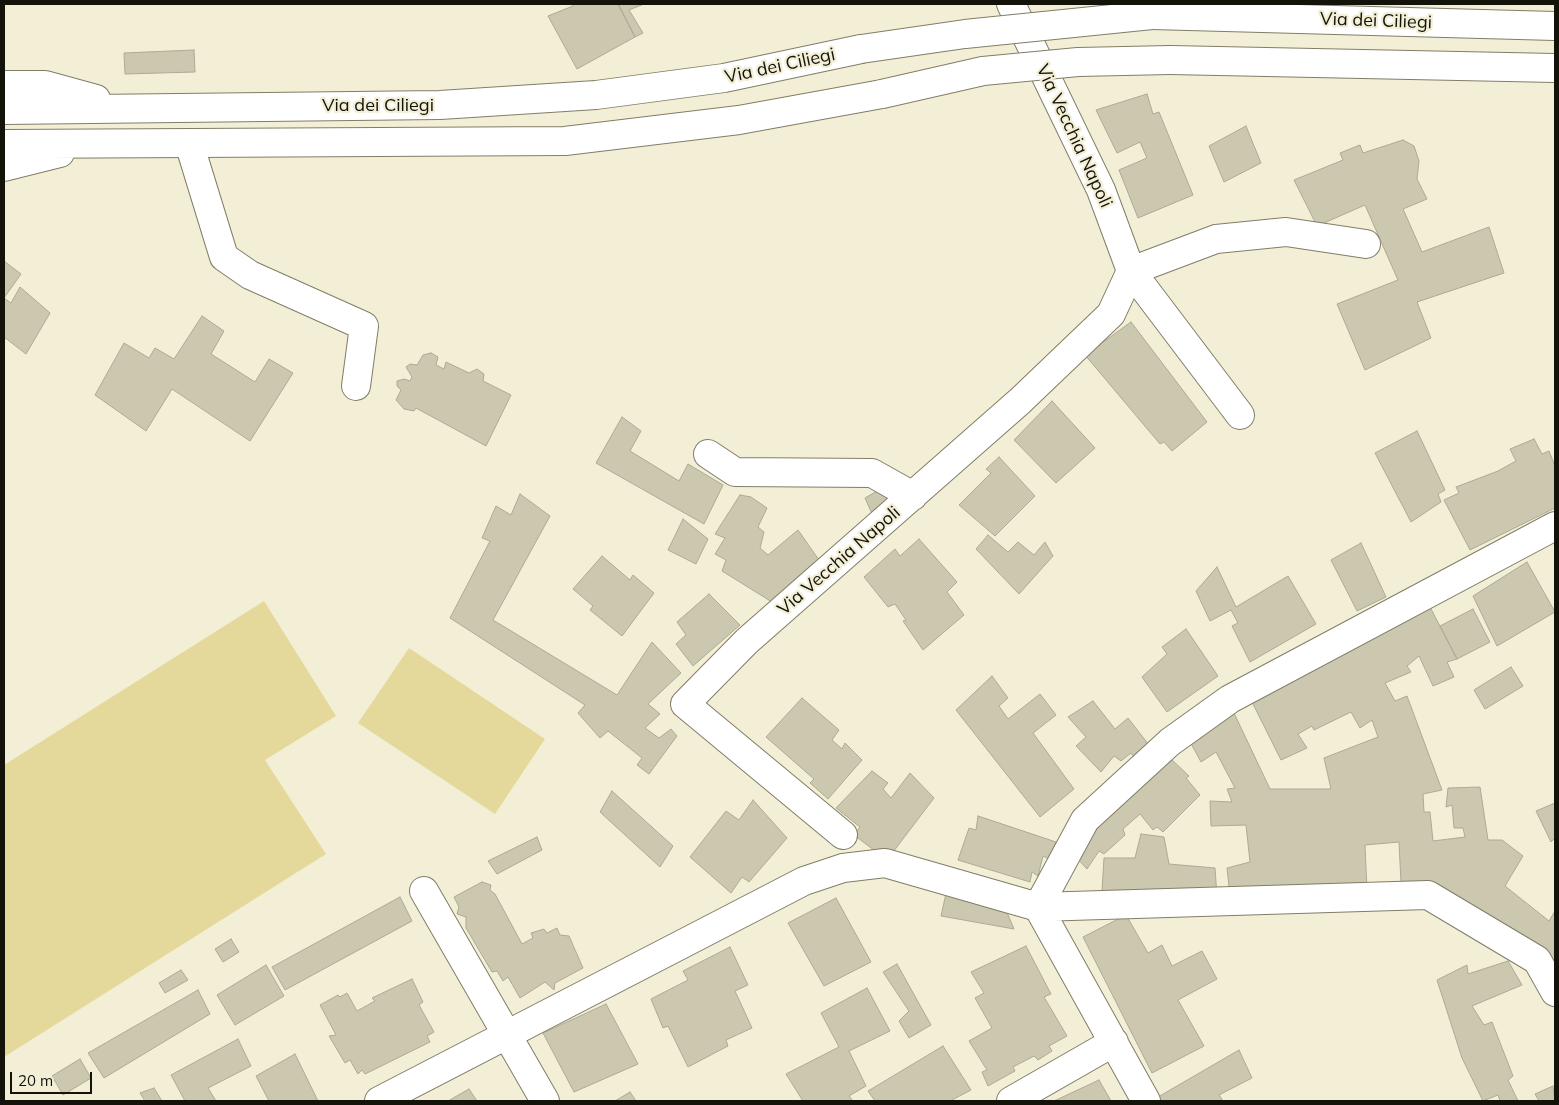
<!DOCTYPE html>
<style>
body{margin:0}
#map{position:relative;width:1559px;height:1105px;overflow:hidden;background:#f3efd7;font-family:Mulish,sans-serif}
canvas{display:block}
.frame{position:absolute;inset:0;border:5px solid #14130a;pointer-events:none}
.scale{position:absolute;left:10px;top:1072px;width:82px;height:22px;box-sizing:border-box;border:2px solid #14130a;border-top:0;padding-left:6px;font-size:15px;line-height:18px;white-space:nowrap;color:#14130a;-webkit-text-stroke:4px #f3efd7;paint-order:stroke}
</style>
<div id="map">
<canvas width="1559" height="1105"></canvas>
<div class="frame"></div>
<div class="scale">20 m</div>
</div>
<script>
const ctx = document.querySelector('canvas').getContext('2d');
ctx.lineJoin = 'round';
function fillPath(path, color) {
  ctx.fillStyle = color;
  ctx.fill(path, 'evenodd');
}
function poly(rows) {
  const path = new Path2D();
  for (const r of rows) {
    path.moveTo(r[0], r[1]);
    for (let i = 2; i < r.length; i += 2) path.lineTo(r[i], r[i + 1]);
  }
  return path;
}
function strokePath(path, color, width, dash) {
  ctx.strokeStyle = color;
  ctx.lineWidth = width;
  ctx.lineCap = dash ? 'butt' : 'round';
  ctx.setLineDash(dash || []);
  ctx.stroke(path);
}
function label(font, color, halo, rows, align = 'center') {
  ctx.font = font + ' Mulish,sans-serif';
  ctx.lineWidth = 4.5;
  ctx.setLineDash([]);
  ctx.textBaseline = 'middle';
  ctx.strokeStyle = halo;
  ctx.fillStyle = color;
  for (const [text, x, y, turn = 0] of rows) {
    ctx.save();
    ctx.translate(x, y);
    ctx.rotate((+turn || 0) * Math.PI / 180);
    ctx.textAlign = isNaN(turn) ? turn : align;
    if (halo) ctx.strokeText(text, 0, 0);
    ctx.fillText(text, 0, 0);
    ctx.restore();
  }
}
const green = poly([
 [264,601,336,716,265,760,326,854,4,1057,4,765],
 [409,648,545,739,495,814,358,723]
]);
const building = poly([
 [572,4,618,4,635,37,577,69,548,16,573,6,572,4],
 [618,4,644,4,629,10,643,33,635,37,618,4],
 [194,50,195,72,125,74,124,53,194,50],
 [1147,94,1153,114,1159,112,1193,195,1138,218,1119,170,1147,158,1140,142,1117,153,1096,110,1147,94],
 [1246,126,1261,163,1224,182,1209,146,1246,126],
 [1403,140,1414,146,1419,161,1417,179,1427,199,1403,209,1422,252,1489,227,1504,273,1417,302,1431,338,1365,370,1337,304,1398,280,1365,205,1317,226,1294,180,1343,160,1340,153,1360,145,1363,153,1403,140],
 [4,261,21,274,4,298,11,303,20,287,50,313,26,354,4,337,4,261],
 [202,316,224,331,211,354,255,382,269,359,293,373,250,441,172,389,146,431,95,395,124,343,149,358,155,348,174,359,202,316],
 [1131,322,1207,422,1172,451,1164,442,1160,444,1085,355,1131,322],
 [431,353,438,357,436,365,444,369,446,362,469,373,477,369,484,374,483,381,511,395,486,446,416,408,414,411,404,409,396,400,401,390,397,386,397,381,404,379,410,381,412,377,406,367,410,364,417,365,423,355,431,353],
 [1052,401,1095,448,1056,483,1014,440,1052,401],
 [622,417,641,431,630,451,679,481,688,464,723,485,704,524,596,463,622,417],
 [1417,431,1445,490,1438,494,1441,502,1411,522,1375,453,1417,431],
 [1534,439,1542,454,1549,451,1555,466,1555,508,1470,550,1444,500,1459,493,1456,487,1498,471,1516,461,1510,449,1534,439],
 [999,457,1035,496,995,536,959,505,991,473,986,469,999,457],
 [884,487,891,502,873,516,865,498,884,487],
 [520,494,550,516,493,620,617,695,652,642,681,673,648,704,660,714,645,728,659,738,671,729,677,736,649,774,637,765,642,758,608,731,600,738,578,713,585,705,450,618,490,541,482,538,496,506,511,515,520,494],
 [740,495,751,497,767,508,758,527,764,532,760,548,768,555,798,530,819,560,772,602,722,571,726,560,715,554,725,538,715,534,740,495],
 [683,519,708,539,696,564,668,550,683,519],
 [988,535,1008,552,1018,542,1034,555,1045,542,1053,556,1019,594,976,549,988,535],
 [919,539,957,582,947,592,964,615,923,650,903,621,906,620,895,604,888,607,864,577,895,549,900,556,919,539],
 [1361,543,1386,597,1357,611,1331,560,1361,543],
 [602,556,630,580,633,575,654,593,622,636,590,610,593,606,573,589,602,556],
 [1527,562,1555,612,1497,646,1473,596,1527,562],
 [1217,567,1236,607,1288,576,1316,624,1250,662,1232,626,1238,623,1231,610,1210,621,1196,591,1217,567],
 [709,594,740,625,693,666,676,644,686,635,677,622,709,594],
 [1430,607,1457,659,1447,662,1454,677,1433,686,1419,656,1407,666,1411,672,1385,683,1395,701,1407,696,1442,790,1423,794,1424,812,1430,812,1433,841,1465,837,1463,828,1454,828,1452,805,1446,807,1448,788,1480,787,1488,840,1502,840,1523,856,1505,886,1549,921,1555,911,1555,984,1401,883,1399,842,1365,845,1367,891,1230,895,1227,868,1250,862,1246,825,1211,826,1210,801,1232,802,1227,789,1235,788,1216,752,1201,762,1188,738,1234,713,1270,789,1331,789,1324,758,1378,737,1372,720,1360,728,1351,712,1314,730,1312,726,1298,734,1307,748,1281,760,1250,698,1430,607],
 [1473,609,1490,642,1457,659,1440,626,1473,609],
 [1186,629,1218,676,1167,712,1142,677,1167,654,1162,647,1186,629],
 [1511,667,1523,686,1485,709,1474,690,1511,667],
 [992,676,1008,698,999,706,1008,719,1040,694,1056,715,1033,733,1074,789,1040,817,956,710,992,676],
 [802,698,839,730,832,740,842,749,845,743,862,760,828,799,810,783,814,779,766,737,802,698],
 [1093,701,1115,729,1128,718,1149,745,1134,757,1131,753,1121,761,1114,756,1101,772,1076,746,1086,737,1068,717,1093,701],
 [1171,759,1189,776,1186,778,1200,795,1163,832,1157,827,1153,830,1140,814,1123,829,1125,835,1104,854,1099,851,1087,869,1076,857,1103,821,1171,759],
 [872,771,888,783,883,789,891,798,910,773,934,798,887,860,854,835,860,827,836,808,872,771],
 [612,791,673,846,660,867,600,812,612,791],
 [753,800,787,838,749,882,742,877,731,893,690,857,726,811,739,820,753,800],
 [1555,803,1555,838,1551,842,1536,811,1555,803],
 [978,816,1056,842,1049,859,1043,856,1038,876,1032,872,1030,882,958,860,969,828,976,830,978,816],
 [1141,834,1164,837,1169,864,1215,868,1217,897,1102,891,1104,858,1135,858,1141,834],
 [537,837,542,850,497,874,488,861,537,837],
 [482,882,491,885,490,890,495,894,522,944,533,938,531,933,544,929,547,933,557,928,560,935,569,936,583,968,555,983,554,990,545,982,520,998,508,977,503,981,497,971,492,972,466,928,466,917,457,914,459,907,454,897,482,882],
 [947,889,1003,903,1014,929,941,916,947,889],
 [400,897,412,921,285,990,272,967,400,897],
 [836,898,871,962,824,986,788,923,836,898],
 [1126,915,1148,953,1162,945,1172,966,1202,951,1217,979,1178,1000,1204,1046,1152,1073,1083,937,1126,915],
 [231,939,239,952,223,962,215,949,231,939],
 [1026,946,1051,994,1044,997,1067,1036,1049,1046,1052,1051,1038,1060,1034,1056,1013,1067,1015,1071,988,1086,982,1072,987,1070,969,1041,992,1028,975,998,984,993,971,972,1026,946],
 [730,947,748,985,735,991,752,1028,726,1040,728,1046,688,1067,668,1026,663,1028,651,999,688,980,683,971,730,947],
 [1508,961,1522,985,1472,1006,1484,1025,1492,1022,1513,1076,1508,1080,1518,1101,1500,1101,1498,1095,1483,1101,1462,1058,1437,980,1467,965,1468,974,1508,961],
 [897,964,931,1025,909,1038,899,1021,909,1011,883,972,897,964],
 [266,965,284,996,235,1025,217,995,266,965],
 [181,970,188,980,165,993,159,983,181,970],
 [412,979,423,1002,419,1005,434,1032,427,1036,430,1042,365,1074,362,1070,358,1074,350,1060,345,1063,329,1036,336,1035,320,1005,338,995,340,997,347,993,357,1011,375,1001,372,998,412,979],
 [867,988,890,1031,849,1051,866,1086,849,1096,853,1101,803,1101,786,1074,839,1047,821,1013,867,988],
 [198,990,210,1014,104,1078,88,1053,198,990],
 [606,1004,638,1064,574,1092,543,1033,606,1004],
 [238,1039,251,1066,208,1088,216,1101,185,1101,171,1075,238,1039],
 [943,1046,971,1090,950,1101,875,1101,868,1091,943,1046],
 [1239,1050,1252,1078,1219,1095,1223,1101,1161,1101,1158,1097,1239,1050],
 [295,1054,318,1101,269,1101,256,1076,295,1054],
 [80,1059,91,1078,63,1095,52,1076,80,1059],
 [1099,1080,1111,1101,1054,1101,1099,1080],
 [1553,1086,1555,1101,1539,1101,1535,1094,1553,1086],
 [154,1088,162,1101,145,1101,140,1093,154,1088],
 [469,1089,477,1101,448,1101,469,1089],
 [630,1092,636,1101,615,1101,630,1092]
]);
const minor = poly([
 [1011,4,1101,190,1131,271,1240,415],
 [189,143,224,257,250,275,364,326,356,386],
 [708,454,735,472,872,473,913,496],
 [843,835,685,704,747,641,1020,401,1111,314,1131,271,1216,239,1286,232,1366,244],
 [424,891,545,1101],
 [379,1101,804,881,843,868,885,863,1038,907,1428,895,1537,960,1555,992],
 [1011,1101,1114,1042],
 [1146,1101,1038,907,1085,820,1170,742,1230,699,1555,526]
]);
const major = poly([
 [1152,15,1555,26],
 [1170,60,1555,68],
 [4,85,45,85,96,99],
 [4,110,440,105,596,95,724,78,861,49],
 [4,144,565,141,739,120,882,94],
 [4,167,60,153]
]);
const majorBridge = poly([
 [861,49,965,34,1152,15],
 [882,94,983,71,1078,62,1170,60]
]);
const streetNames = [
 ["Via dei Ciliegi",1376,21,2],
 ["Via dei Ciliegi",780,66,-12],
 ["Via dei Ciliegi",378,106],
 ["Via Vecchia Napoli",1074,136,65],
 ["Via Vecchia Napoli",839,561,-41]
];
fillPath(green, '#e4d99b');
fillPath(building, '#ccc8b0');
strokePath(building, '#ada992', 1);
strokePath(minor, '#817d67', 30);
strokePath(major, '#817d67', 30);
strokePath(minor, '#fff', 28);
strokePath(major, '#fff', 28);
strokePath(majorBridge, '#817d67', 30, []);
strokePath(majorBridge, '#fff', 28);
label('18px', '#14130a', '#f3efd7', streetNames);
</script>
